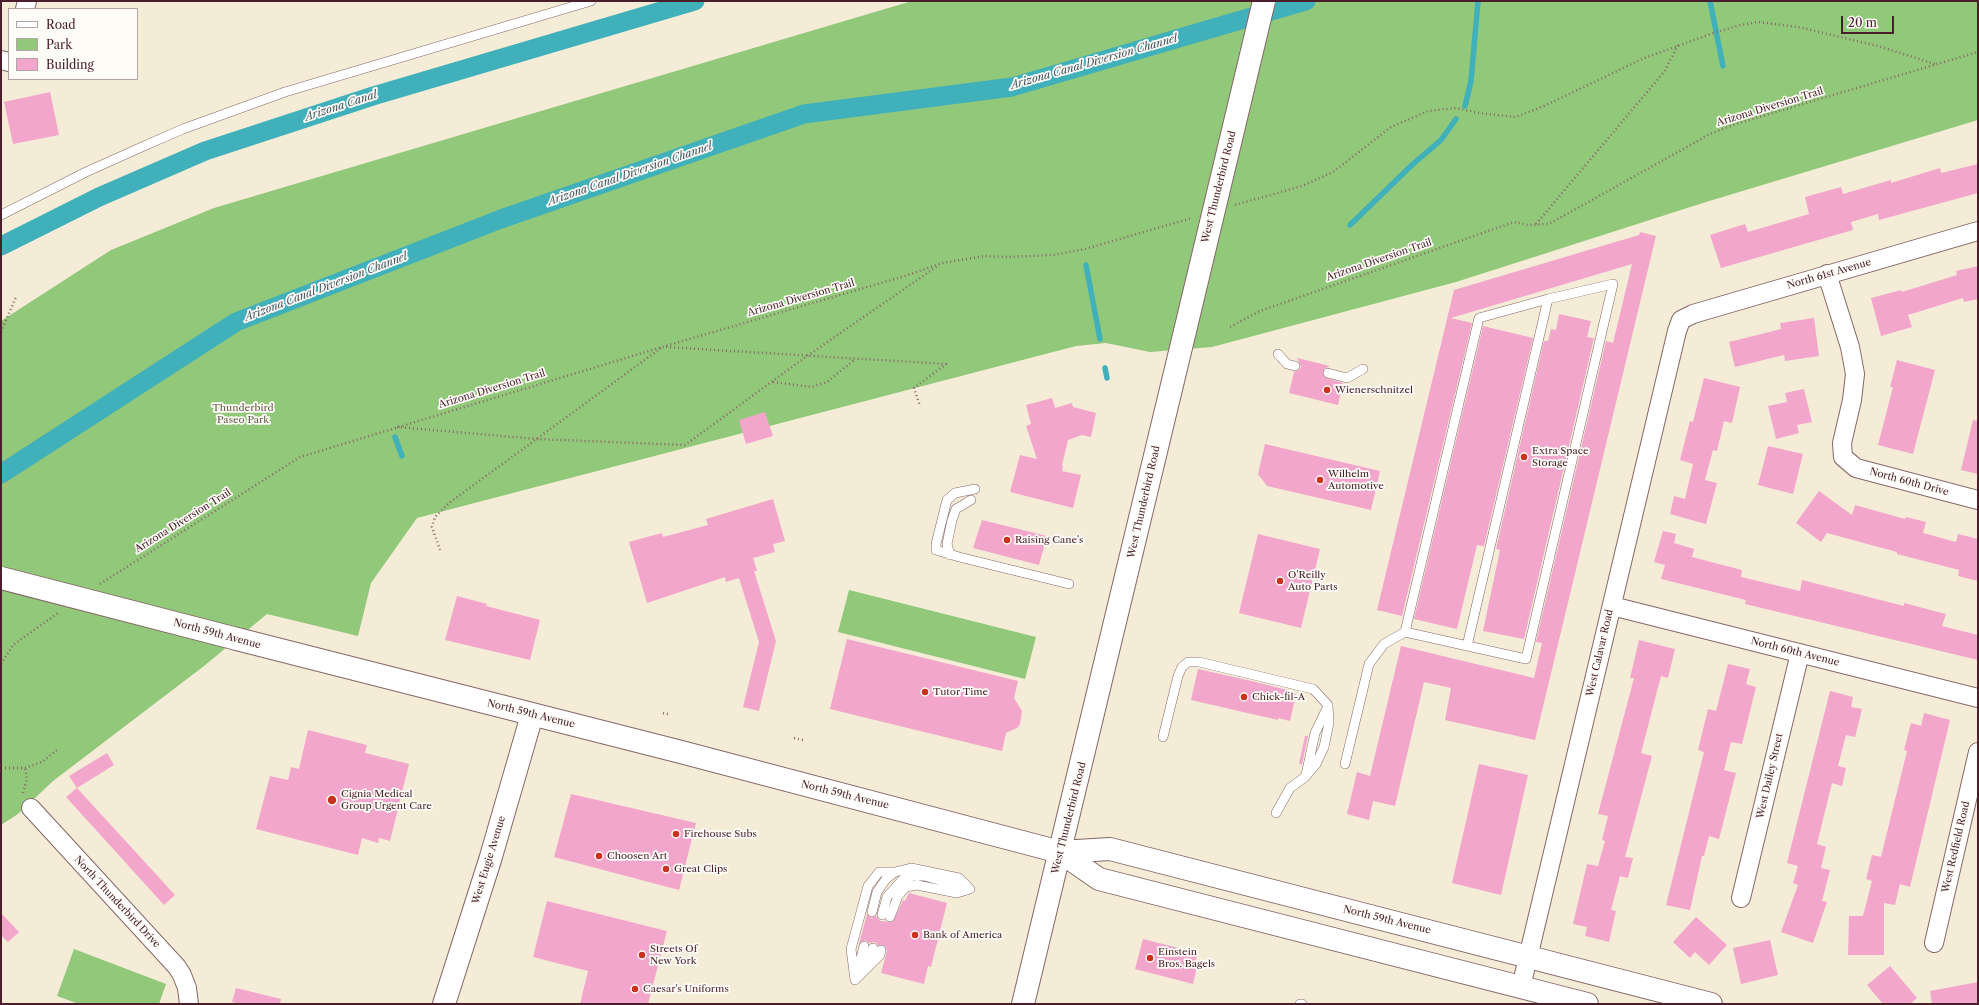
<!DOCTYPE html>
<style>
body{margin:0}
#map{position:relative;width:1979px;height:1005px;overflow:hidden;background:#f5ecd7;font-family:"Libre Caslon Text",serif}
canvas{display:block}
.frame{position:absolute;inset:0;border:2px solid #4a1f2b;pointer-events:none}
.legend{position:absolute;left:8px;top:8px;width:130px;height:72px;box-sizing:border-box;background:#fdfcf7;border:1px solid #b5a4a5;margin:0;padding:5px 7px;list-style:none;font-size:12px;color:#4a1f2b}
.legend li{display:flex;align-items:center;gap:8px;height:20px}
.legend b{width:20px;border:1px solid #b5a4a5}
.scale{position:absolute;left:1841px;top:16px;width:53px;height:18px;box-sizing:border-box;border:2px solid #4a1f2b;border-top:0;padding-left:5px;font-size:12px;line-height:14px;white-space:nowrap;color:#4a1f2b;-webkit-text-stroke:3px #fdfcf7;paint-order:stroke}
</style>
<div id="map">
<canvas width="1979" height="1005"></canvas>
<div class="frame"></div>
<ul class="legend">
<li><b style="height:5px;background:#fff"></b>Road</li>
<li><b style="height:11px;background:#91c87a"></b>Park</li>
<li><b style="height:11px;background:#f2a6cc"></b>Building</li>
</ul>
<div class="scale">20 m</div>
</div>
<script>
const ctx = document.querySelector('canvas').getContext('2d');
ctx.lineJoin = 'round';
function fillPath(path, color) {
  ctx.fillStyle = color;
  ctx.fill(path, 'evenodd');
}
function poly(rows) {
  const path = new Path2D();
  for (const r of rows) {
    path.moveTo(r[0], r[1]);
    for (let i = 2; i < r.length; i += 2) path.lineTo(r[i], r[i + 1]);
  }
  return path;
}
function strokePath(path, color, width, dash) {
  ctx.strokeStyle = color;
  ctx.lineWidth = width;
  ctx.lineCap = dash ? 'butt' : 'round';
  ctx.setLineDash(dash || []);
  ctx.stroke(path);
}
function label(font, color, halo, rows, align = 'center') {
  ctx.font = font + ' "Libre Caslon Text",serif';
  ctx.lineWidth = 3.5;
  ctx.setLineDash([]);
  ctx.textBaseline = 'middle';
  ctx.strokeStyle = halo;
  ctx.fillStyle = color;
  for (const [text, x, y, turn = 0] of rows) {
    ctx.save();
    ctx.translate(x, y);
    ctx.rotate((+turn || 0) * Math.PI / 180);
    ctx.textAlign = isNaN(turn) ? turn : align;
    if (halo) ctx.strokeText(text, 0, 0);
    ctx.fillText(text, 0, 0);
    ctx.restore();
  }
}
const green = poly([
 [912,1,1978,1,1978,120,1706,202,1456,282,1212,347,1150,352,1106,343,1076,346,417,518,371,583,358,636,267,614,204,666,53,781,18,814,1,825,1,321,111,250,214,208],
 [849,590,1036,637,1025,679,838,632],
 [74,949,166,984,159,1004,79,1004,57,996]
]);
const stream = poly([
 [1710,1,1723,66],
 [1465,106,1471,81,1478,1],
 [1350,225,1413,164,1441,140,1456,119],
 [1086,265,1100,339],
 [1105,368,1107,378],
 [395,437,402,456]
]);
const canal = poly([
 [1,246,99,197,205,151,373,96,695,1],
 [1,474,236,322,501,219,804,114,1012,87,1306,1]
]);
const building = poly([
 [50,92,59,135,13,144,4,102],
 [1978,164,1978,193,1879,220,1878,214,1851,222,1853,230,1721,268,1710,235,1745,224,1748,232,1809,214,1805,197,1841,187,1843,194,1891,180,1891,183,1940,168,1941,173],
 [1640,232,1656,236,1535,740,1445,720,1451,688,1424,682,1395,806,1373,801,1369,820,1347,814,1357,772,1370,776,1401,646,1534,678,1542,643,1536,642,1606,341,1613,343,1632,264,1451,318,1472,323,1402,616,1377,610,1454,290,1639,235],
 [1978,266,1978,299,1964,302,1963,298,1908,315,1912,327,1881,336,1871,298,1901,290,1902,292,1957,275,1956,271],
 [1559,314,1591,321,1587,337,1594,338,1524,639,1483,631,1500,550,1496,549,1544,341,1548,341,1551,329,1556,330],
 [1814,318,1819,356,1785,361,1784,355,1735,367,1729,342,1781,329,1780,323],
 [1483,326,1533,338,1484,546,1477,545,1457,629,1414,619],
 [1297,358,1330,366,1324,369,1324,377,1343,383,1338,405,1289,393,1294,372,1299,370,1301,367],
 [1897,360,1935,370,1913,454,1878,445,1893,387,1890,387],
 [1704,378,1740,387,1732,423,1724,421,1717,451,1713,450,1705,480,1717,483,1706,524,1670,514,1674,496,1685,499,1693,464,1680,460,1690,421,1693,422],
 [1804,389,1812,422,1797,425,1799,433,1776,439,1768,406,1787,402,1785,393],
 [1052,398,1055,408,1072,403,1073,407,1096,413,1091,437,1082,435,1068,440,1062,465,1063,466,1062,471,1081,475,1073,508,1010,492,1020,455,1037,459,1026,426,1031,424,1026,405],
 [765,412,773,436,746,444,739,420],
 [1973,420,1978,421,1978,474,1961,470],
 [1265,444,1380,471,1371,510,1267,486,1258,474],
 [1768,446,1803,454,1793,494,1758,485],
 [1819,491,1852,515,1855,505,1905,519,1906,517,1926,522,1923,533,1956,542,1958,534,1978,539,1978,581,1958,576,1959,570,1897,554,1897,552,1827,533,1821,542,1796,523],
 [773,499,785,541,773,544,775,552,753,558,757,571,754,571,776,641,759,711,743,707,759,642,739,578,726,582,725,577,647,603,629,542,662,533,663,537,708,525,706,519],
 [982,520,1047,536,1039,565,973,548],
 [1663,531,1676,534,1674,543,1694,549,1692,557,1742,570,1741,577,1800,591,1802,580,1904,606,1904,603,1946,614,1942,626,1978,635,1978,660,1745,604,1746,600,1661,579,1665,565,1654,562],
 [1258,534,1320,549,1301,628,1239,613],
 [457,596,487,604,486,606,540,620,530,660,445,640],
 [847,639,1018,681,1014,698,1022,711,1020,724,1017,728,1006,733,1002,751,830,709],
 [1639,640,1675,649,1668,678,1661,676,1641,753,1652,756,1625,857,1633,858,1628,878,1620,876,1611,910,1616,911,1609,942,1585,936,1587,927,1573,924,1587,864,1598,866,1605,841,1602,840,1608,816,1598,814,1634,678,1630,678],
 [1728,664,1750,669,1746,684,1756,687,1742,744,1731,742,1724,770,1736,773,1719,839,1709,836,1704,856,1702,856,1690,910,1666,905,1704,752,1698,750,1708,709,1716,711],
 [1198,669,1256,682,1287,690,1286,692,1296,694,1290,721,1278,718,1278,720,1191,700],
 [1830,691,1853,697,1851,707,1862,709,1855,737,1846,735,1838,766,1846,768,1842,786,1832,783,1817,844,1826,847,1821,868,1830,870,1822,901,1827,902,1813,943,1781,932,1798,885,1793,883,1798,866,1787,863],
 [1924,713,1950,720,1910,887,1900,884,1895,905,1884,903,1884,955,1848,955,1849,916,1863,916,1872,881,1866,879,1872,855,1881,857,1907,751,1904,750,1911,723,1921,726],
 [308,730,367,745,365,753,409,764,390,841,379,838,378,843,362,838,358,855,256,829,270,776,288,780,291,767,299,769],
 [1305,736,1308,736,1302,764,1299,764],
 [107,753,114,765,77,788,69,776],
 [1479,764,1528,775,1501,895,1452,883],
 [77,788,175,895,164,905,66,797],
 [571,794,696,823,679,890,554,857],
 [909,893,947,903,931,967,928,966,924,984,881,973,887,951,885,946,878,945,875,942,869,943,865,940,859,944,867,914,871,918,876,916,880,921,893,922,903,900,905,901],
 [547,901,667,931,648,1004,580,1004,588,971,533,957],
 [1,913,19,932,8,942,1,935],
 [1696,917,1727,945,1709,965,1695,952,1690,958,1673,942],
 [1143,939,1198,953,1195,962,1198,963,1193,984,1135,969],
 [1770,940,1778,975,1741,984,1733,948],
 [1890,966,1917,998,1910,1004,1883,1004,1867,985],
 [1978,982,1978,1004,1932,1004,1930,991],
 [236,988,281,999,280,1004,241,1004,232,1002]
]);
const path = poly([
 [1235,205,1302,186,1333,172,1391,127,1428,111,1456,108,1479,113,1516,117,1544,106,1642,59,1716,32,1741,25,1758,22,1798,27,1878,46,1935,64],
 [1536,224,1664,72,1678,45],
 [1230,327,1260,311,1514,222,1528,225,1549,224,1710,134,1739,123,1978,52],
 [1,332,16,297],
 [666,347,946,364,914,388,920,406],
 [773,382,811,387,827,382,854,360],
 [397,427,537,439,685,445,807,356,939,265],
 [440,550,432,527,435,517,449,503,661,348],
 [100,584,300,457,662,347,905,276,942,263,985,256,1008,257,1053,255,1085,249,1192,218],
 [1,664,13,645,58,613],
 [663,713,668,714],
 [794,738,803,740],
 [1,768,25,768,42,762,57,750],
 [23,793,27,779,25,768]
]);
const lane = poly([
 [1,215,86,172,144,146,183,129,285,92,591,1],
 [1613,284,1526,659,1405,632,1479,318,1548,299,1613,284],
 [1278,354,1287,364,1295,366],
 [1328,373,1347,378,1363,369],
 [975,489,955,493,947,500,936,544,936,550,959,557,1069,584],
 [950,555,947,544,952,520,956,509,971,500],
 [1467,646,1548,299],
 [1163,737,1178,676,1182,667,1188,662,1199,662,1313,689,1328,705,1329,723,1324,747,1316,764,1305,777,1290,788,1276,813],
 [1345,764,1369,664,1384,644,1405,632],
 [1306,775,1315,733,1328,706],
 [872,912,877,892,886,879,895,872,911,868,959,878,970,889],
 [882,915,887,897,903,879,914,876,924,876,968,888],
 [890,917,898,896,906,887,917,885,957,893,970,889],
 [863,967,871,954,873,948],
 [858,970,864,946],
 [855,980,851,949,868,886,879,872,895,872],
 [855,980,880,955,881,950],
 [1300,1004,1302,1004]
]);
const street = poly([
 [25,9,27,1],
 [1,60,9,62],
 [1827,274,1850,347,1855,374,1852,400,1842,443,1843,457,1856,468,1978,500],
 [1612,606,1978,698],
 [31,808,177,967,182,975,187,988,189,1004],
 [1741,898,1800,653],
 [1934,943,1978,752],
 [1521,987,1677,331,1681,320,1693,314,1978,231]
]);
const secondary = poly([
 [237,639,681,752,1060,852,1110,849,1711,1004],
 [1060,852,1099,879,1587,1004],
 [444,1004,490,860,532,715],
 [1023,1004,1185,331]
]);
const secondaryBridge = poly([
 [1185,331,1264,1],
 [1,578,237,639]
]);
const markers = [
 [1327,390,4,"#c8321e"],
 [1524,457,4,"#c8321e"],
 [1320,480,4,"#c8321e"],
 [1007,540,4,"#c8321e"],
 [1280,581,4,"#c8321e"],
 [925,692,4,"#c8321e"],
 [1244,697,4,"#c8321e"],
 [332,800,5,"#c8321e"],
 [676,834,4,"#c8321e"],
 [599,856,4,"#c8321e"],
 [666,869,4,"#c8321e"],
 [915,935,4,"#c8321e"],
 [642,955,4,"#c8321e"],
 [1150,958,4,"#c8321e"],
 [635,989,4,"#c8321e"]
];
const streetNames = [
 ["Arizona Diversion Trail",1770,107,-17],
 ["West Thunderbird Road",1219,187,-76],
 ["Arizona Diversion Trail",1379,260,-19],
 ["North 61st Avenue",1829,274,-16],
 ["Arizona Diversion Trail",801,298,-16],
 ["Arizona Diversion Trail",492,389,-17],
 ["North 60th Drive",1909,482,15],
 ["West Thunderbird Road",1144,502,-77],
 ["Arizona Diversion Trail",183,521,-32],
 ["North 59th Avenue",217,634,15],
 ["North 60th Avenue",1795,652,14],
 ["West Calavar Road",1600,653,-77],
 ["North 59th Avenue",531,714,14],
 ["West Dailey Street",1770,776,-77],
 ["North 59th Avenue",845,795,14],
 ["West Thunderbird Road",1069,818,-76],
 ["West Redfield Road",1956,847,-77],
 ["West Eugie Avenue",489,860,-73],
 ["North Thunderbird Drive",117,902,47],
 ["North 59th Avenue",1387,920,14]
];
const poiNames = [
 ["Wienerschnitzel",1335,390],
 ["Extra Space",1532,451],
 ["Storage",1532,463],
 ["Wilhelm",1328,474],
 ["Automotive",1328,486],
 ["Raising Cane's",1015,540],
 ["O'Reilly",1288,575],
 ["Auto Parts",1288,587],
 ["Tutor Time",933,692],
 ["Chick-fil-A",1252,697],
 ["Cignia Medical",341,794],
 ["Group Urgent Care",341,806],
 ["Firehouse Subs",684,834],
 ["Choosen Art",607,856],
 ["Great Clips",674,869],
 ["Bank of America",923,935],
 ["Streets Of",650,949],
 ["New York",650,961],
 ["Einstein",1158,952],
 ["Bros. Bagels",1158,964],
 ["Caesar's Uniforms",643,989]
];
const parkNames = [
 ["Thunderbird",243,408],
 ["Paseo Park",243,420]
];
const waterNames = [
 ["Arizona Canal Diversion Channel",1094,62,-16],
 ["Arizona Canal",341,106,-18],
 ["Arizona Canal Diversion Channel",630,174,-19],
 ["Arizona Canal Diversion Channel",326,287,-21]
];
fillPath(green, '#91c87a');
strokePath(stream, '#40b0bb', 5.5);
strokePath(canal, '#40b0bb', 19);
fillPath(building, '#f2a6cc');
strokePath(lane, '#866767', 10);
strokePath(street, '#866767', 20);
strokePath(secondary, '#866767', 24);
strokePath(path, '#866767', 2.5, [1, 3]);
strokePath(lane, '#fff', 9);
strokePath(street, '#fff', 18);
strokePath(secondary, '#fff', 22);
strokePath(secondaryBridge, '#866767', 24, []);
strokePath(secondaryBridge, '#fff', 22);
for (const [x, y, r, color] of markers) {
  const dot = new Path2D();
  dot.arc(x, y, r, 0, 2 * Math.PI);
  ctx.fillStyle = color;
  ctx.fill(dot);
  strokePath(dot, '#fdfcf7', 1.5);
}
label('10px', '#4a1f2b', '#fdfcf7', streetNames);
label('10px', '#4a1f2b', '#fdfcf7', poiNames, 'left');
label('10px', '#635a47', '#fdfcf7', parkNames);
label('italic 11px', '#465965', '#fdfcf7', waterNames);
</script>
